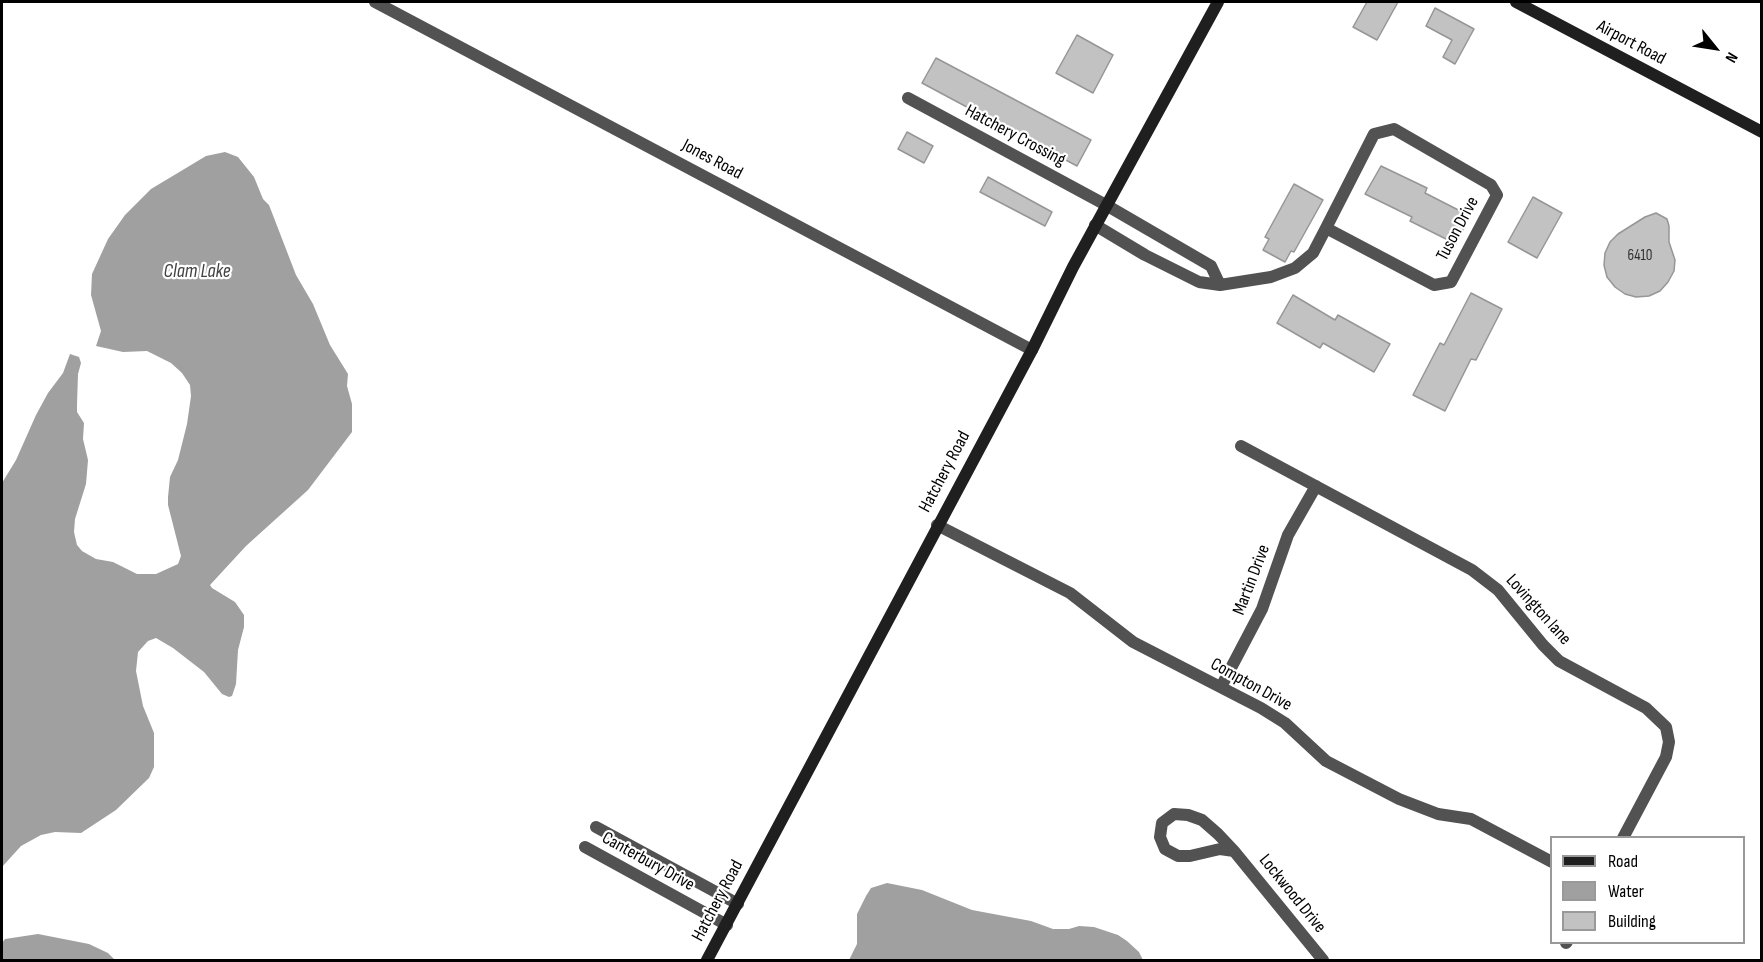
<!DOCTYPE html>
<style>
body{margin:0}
#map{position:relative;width:1763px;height:962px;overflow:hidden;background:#fff;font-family:"Sofia Sans Condensed",sans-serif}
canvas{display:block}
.frame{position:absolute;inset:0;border:3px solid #000;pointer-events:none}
.legend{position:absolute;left:1550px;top:836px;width:195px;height:108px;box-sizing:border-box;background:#fff;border:2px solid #999;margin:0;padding:8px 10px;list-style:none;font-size:18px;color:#000}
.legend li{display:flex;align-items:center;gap:12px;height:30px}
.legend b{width:30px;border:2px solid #999}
.north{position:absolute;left:1685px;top:18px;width:60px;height:60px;-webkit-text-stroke:4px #fff;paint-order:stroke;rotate:120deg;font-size:16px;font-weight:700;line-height:24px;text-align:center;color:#000}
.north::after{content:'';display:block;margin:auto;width:21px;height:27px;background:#000;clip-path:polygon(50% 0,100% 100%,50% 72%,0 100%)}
</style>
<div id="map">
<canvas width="1763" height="962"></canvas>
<div class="frame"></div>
<ul class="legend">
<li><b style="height:8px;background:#1f1f1f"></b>Road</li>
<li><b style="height:16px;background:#a0a0a0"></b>Water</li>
<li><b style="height:16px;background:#c2c2c2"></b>Building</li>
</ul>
<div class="north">N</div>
</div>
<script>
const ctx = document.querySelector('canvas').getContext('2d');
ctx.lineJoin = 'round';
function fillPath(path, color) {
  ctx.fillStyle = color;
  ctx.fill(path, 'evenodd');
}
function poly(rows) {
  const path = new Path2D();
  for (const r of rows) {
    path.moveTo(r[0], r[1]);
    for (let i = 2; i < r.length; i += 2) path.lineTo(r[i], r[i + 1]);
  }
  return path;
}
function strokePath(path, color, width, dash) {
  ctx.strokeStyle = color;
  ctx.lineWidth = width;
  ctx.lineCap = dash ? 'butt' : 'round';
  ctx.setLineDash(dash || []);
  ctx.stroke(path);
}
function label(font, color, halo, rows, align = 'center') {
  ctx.font = font + ' "Sofia Sans Condensed",sans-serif';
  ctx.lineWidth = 4.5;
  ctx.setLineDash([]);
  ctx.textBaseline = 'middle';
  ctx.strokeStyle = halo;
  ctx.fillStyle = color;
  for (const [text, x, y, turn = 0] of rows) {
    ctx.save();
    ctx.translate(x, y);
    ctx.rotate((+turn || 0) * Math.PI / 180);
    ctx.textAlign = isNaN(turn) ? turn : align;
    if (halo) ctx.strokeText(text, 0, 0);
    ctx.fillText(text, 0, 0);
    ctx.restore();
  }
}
const water = poly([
 [225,152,238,157,254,177,263,199,269,205,296,275,313,304,330,345,348,374,347,386,352,404,352,432,308,490,246,546,210,585,212,588,235,602,244,615,244,627,238,650,236,684,232,696,229,697,222,694,204,672,173,648,156,638,148,641,138,652,136,671,143,706,154,733,154,767,149,778,116,810,81,833,55,832,41,835,21,846,2,867,2,483,16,460,36,415,48,393,63,373,70,354,79,357,81,363,78,374,77,405,77,412,84,423,83,439,88,460,86,484,75,519,74,532,77,545,82,551,96,559,113,562,137,574,156,574,178,564,181,556,168,505,168,497,170,477,178,460,187,424,191,396,190,385,182,373,171,363,147,351,123,352,96,346,101,331,91,295,92,274,108,239,125,215,151,189,206,156],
 [887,883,922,890,972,910,1031,921,1053,929,1069,929,1079,926,1094,927,1118,935,1127,941,1139,952,1143,960,849,960,857,944,857,914,866,896,871,888],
 [38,934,89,944,108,953,115,960,2,960,2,943,5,939]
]);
const building = poly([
 [1367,2,1398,2,1377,40,1353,27,1367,2],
 [1435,8,1474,29,1455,64,1443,57,1452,40,1426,26,1435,8],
 [1077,35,1113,55,1093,93,1056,73,1077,35],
 [936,58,1091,140,1077,166,922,83,936,58],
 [907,132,933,146,924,163,898,149,907,132],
 [1381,166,1427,188,1425,193,1470,216,1456,244,1410,221,1412,217,1365,194,1381,166],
 [988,177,1052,212,1045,226,980,192,988,177],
 [1294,184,1323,200,1294,252,1291,251,1285,262,1263,250,1269,239,1265,237,1294,184],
 [1533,197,1562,213,1537,258,1508,242,1533,197],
 [1656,213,1667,219,1669,226,1669,242,1675,260,1674,271,1668,282,1660,291,1649,296,1636,297,1625,294,1615,287,1607,277,1604,265,1605,253,1610,242,1618,234,1645,217,1656,213],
 [1471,293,1502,309,1476,360,1471,359,1445,411,1413,395,1440,343,1444,345,1471,293],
 [1293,295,1335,320,1338,315,1390,344,1374,372,1323,343,1320,348,1277,323,1293,295]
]);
const street = poly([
 [375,2,1032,350],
 [908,98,1106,205,1211,266,1220,285],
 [1095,225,1145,255,1199,282,1220,285,1271,277,1295,268,1313,253,1326,228,1374,134,1394,129,1491,185,1497,195,1451,282,1434,285,1326,228],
 [1241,446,1472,570,1498,590,1543,645,1559,661,1646,708,1666,727,1669,742,1666,757,1623,838],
 [937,525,1070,593,1133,642,1261,708,1285,723,1326,761,1399,799,1438,814,1471,819,1552,862],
 [1221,687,1262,609,1288,535,1316,486],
 [596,827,738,904],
 [585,847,727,925],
 [1234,851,1220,849,1190,856,1178,856,1165,849,1160,837,1162,823,1174,814,1188,815,1202,820,1218,834,1234,851,1323,960],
 [1566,943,1567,942]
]);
const secondary = poly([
 [1516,2,1762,132],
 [707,960,1032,350,1073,267,1218,2]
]);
const numberNames = [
 ["6410",1640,256]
];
const streetNames = [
 ["Airport Road",1631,43,28],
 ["Hatchery Crossing",1015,136,28],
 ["Jones Road",712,160,28],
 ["Tuson Drive",1458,229,-62],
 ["Hatchery Road",945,472,-62],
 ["Martin Drive",1252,580,-69],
 ["Lovington lane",1538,610,48],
 ["Compton Drive",1251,685,29],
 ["Canterbury Drive",648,862,29],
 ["Lockwood Drive",1292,894,51],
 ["Hatchery Road",718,901,-62]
];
const waterNames = [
 ["Clam Lake",197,272]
];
fillPath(water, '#a0a0a0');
fillPath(building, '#c2c2c2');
strokePath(building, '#969696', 1.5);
strokePath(street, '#525252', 12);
strokePath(secondary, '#1f1f1f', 12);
label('15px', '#303030', null, numberNames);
label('18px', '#000', '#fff', streetNames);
label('italic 20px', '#414141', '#fff', waterNames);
</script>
